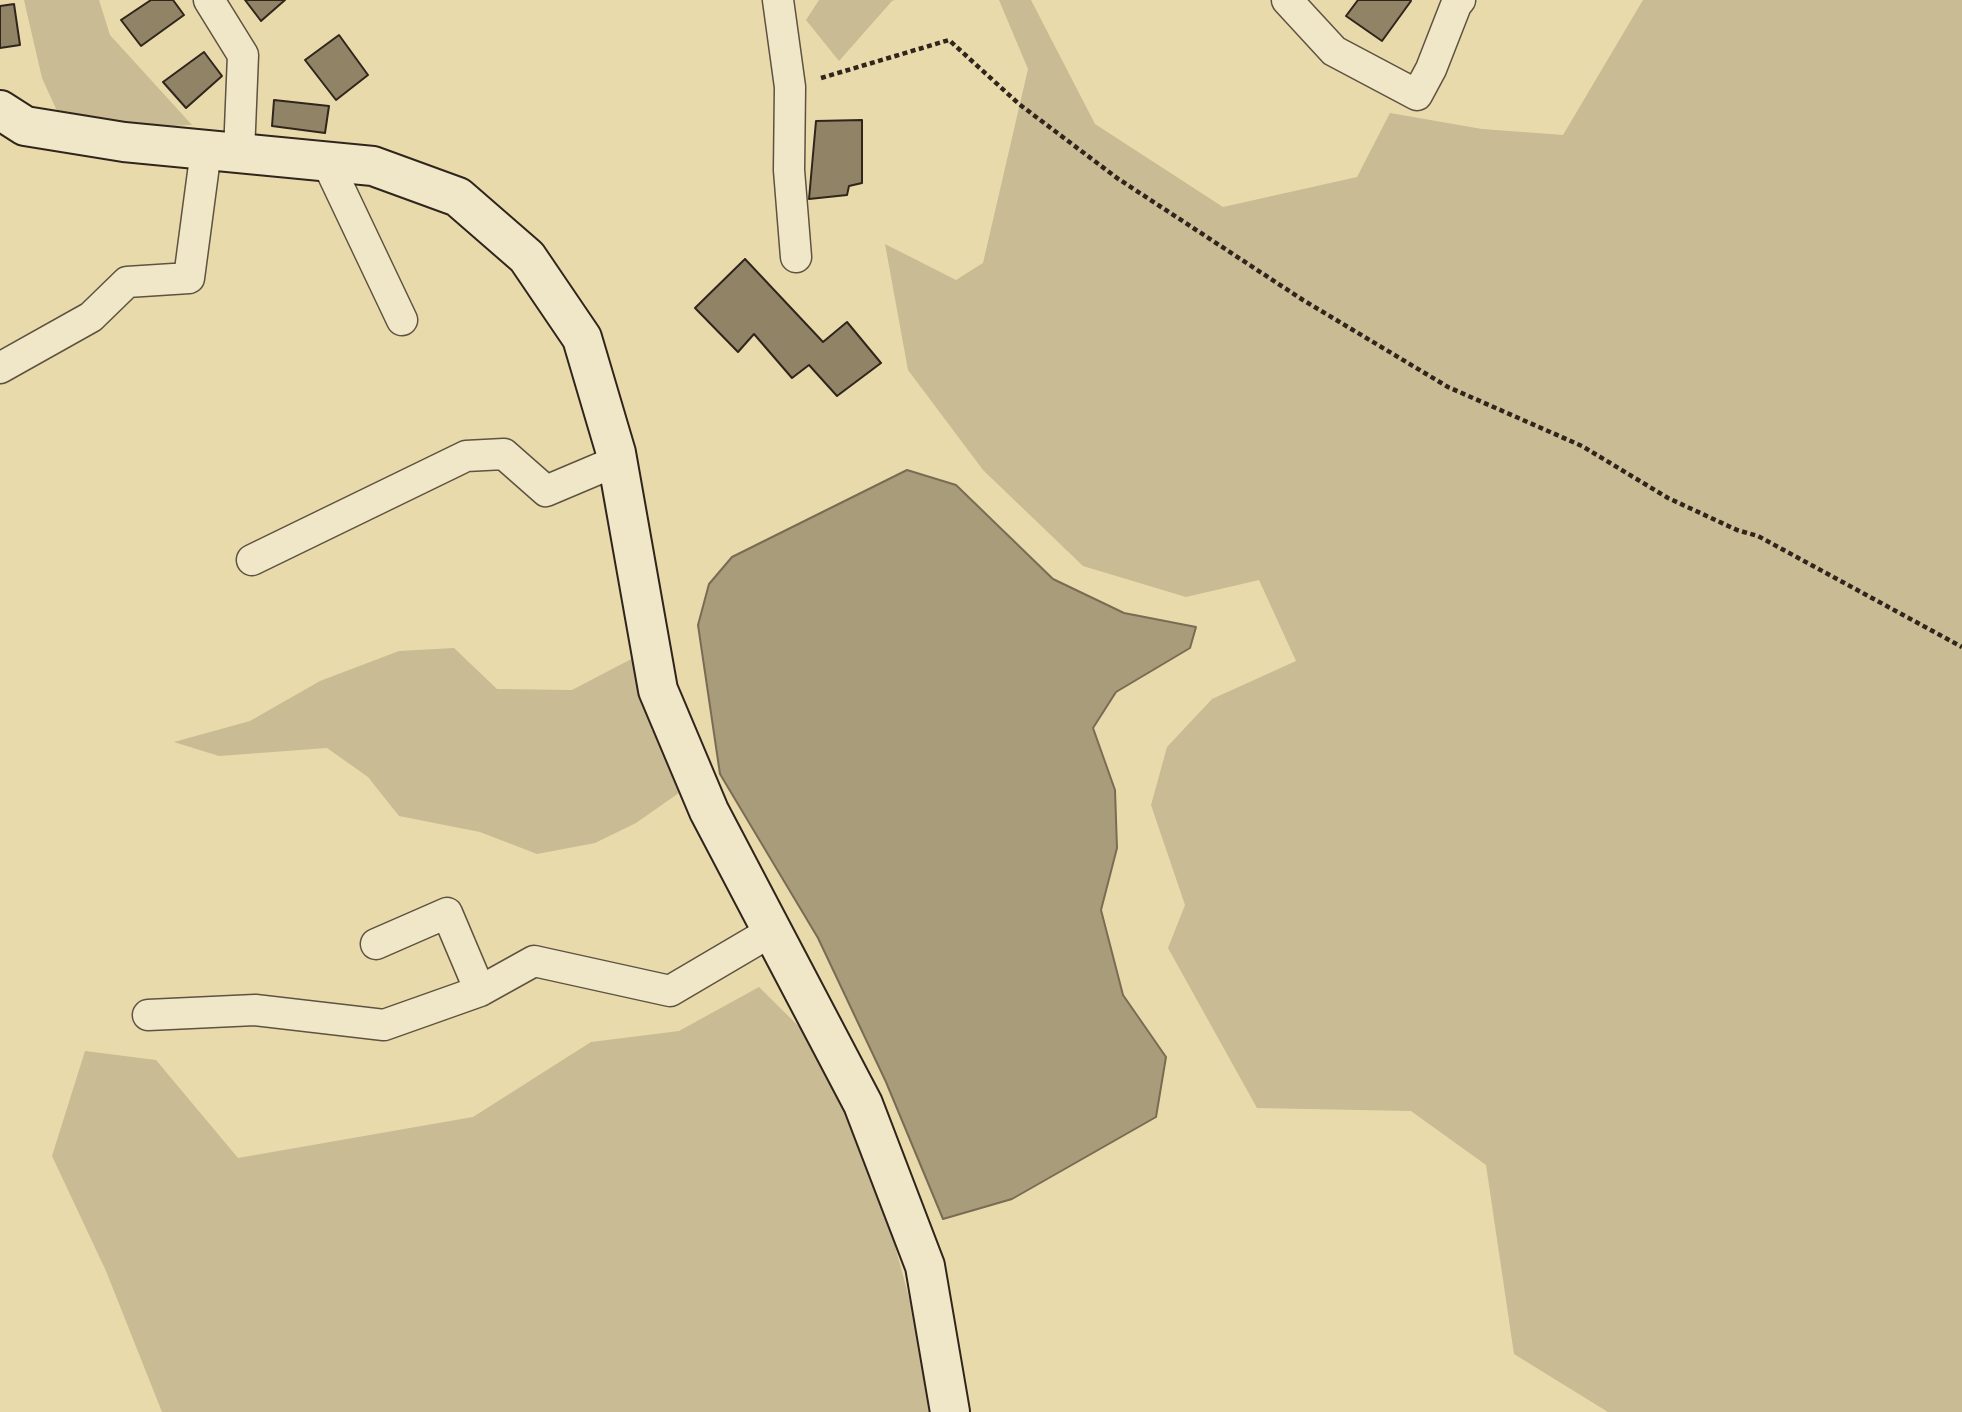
<!DOCTYPE html>
<style>
body{margin:0}
canvas{display:block;background:#e8daab}
</style>
<canvas width="1962" height="1412"></canvas>
<script>
const ctx = document.querySelector('canvas').getContext('2d');
ctx.lineJoin = 'round';
function fillPath(path, color) {
  ctx.fillStyle = color;
  ctx.fill(path, 'evenodd');
}
function poly(rows) {
  const path = new Path2D();
  for (const r of rows) {
    path.moveTo(r[0], r[1]);
    for (let i = 2; i < r.length; i += 2) path.lineTo(r[i], r[i + 1]);
  }
  return path;
}
function strokePath(path, color, width, dash) {
  ctx.strokeStyle = color;
  ctx.lineWidth = width;
  ctx.lineCap = dash ? 'butt' : 'round';
  ctx.setLineDash(dash || []);
  ctx.stroke(path);
}
const green = poly([
 [24,0,99,0,110,35,192,125,129,128,82,120,57,111,42,78],
 [819,0,895,0,892,1,839,61,806,20],
 [999,0,1031,0,1095,124,1223,207,1357,177,1390,113,1482,129,1563,135,1643,0,1962,0,1962,1412,1608,1412,1514,1354,1486,1165,1411,1111,1257,1108,1168,948,1185,905,1151,805,1167,747,1212,699,1296,661,1259,580,1186,597,1083,566,983,470,908,370,885,244,956,280,983,263,1028,69],
 [666,641,696,781,636,823,595,843,537,854,480,832,399,816,368,777,327,748,219,756,174,742,250,721,320,681,399,651,454,648,497,689,572,690],
 [759,987,849,1076,931,1379,937,1412,162,1412,106,1271,52,1156,85,1051,156,1060,238,1158,473,1117,591,1042,679,1031]
]);
const water = poly([
 [907,470,956,485,1053,579,1124,613,1196,627,1190,648,1116,692,1093,728,1115,790,1117,848,1101,910,1123,995,1166,1057,1156,1117,1012,1199,943,1219,886,1082,818,938,720,774,698,625,709,584,732,557,907,470]
]);
const building = poly([
 [151,0,173,0,184,15,141,46,121,20,151,0],
 [245,0,285,0,261,21,245,0],
 [1358,0,1410,0,1411,1,1382,41,1346,16,1358,0],
 [14,4,20,45,0,48,0,6,14,4],
 [339,35,368,75,336,100,305,60,339,35],
 [204,52,222,76,186,108,163,82,204,52],
 [274,100,329,106,325,133,272,126,274,100],
 [862,120,862,183,849,186,847,195,809,199,816,121,862,120],
 [745,259,823,342,847,322,881,363,837,396,809,365,792,378,754,334,738,352,695,308,745,259]
]);
const path = poly([
 [821,78,949,40,1019,104,1117,178,1303,300,1448,387,1582,446,1668,498,1737,530,1758,536,1962,647]
]);
const street = poly([
 [209,0,243,55,239,153],
 [778,0,790,87,789,170,796,257],
 [1287,0,1334,51,1417,95,1431,69,1456,5,1460,0],
 [327,162,402,320],
 [0,368,91,317,127,282,189,278,206,150],
 [252,560,466,456,504,454,546,491,617,461],
 [376,944,447,913,480,991],
 [148,1015,255,1010,384,1025,480,991,534,961,670,991,772,931]
]);
const secondary = poly([
 [0,110,25,126,124,142,373,166,458,197,527,257,582,338,616,453,658,690,709,811,863,1104,925,1266,950,1412]
]);
fillPath(green, '#c9bb93');
fillPath(water, '#a99c7a');
strokePath(water, '#796c54', 2);
fillPath(building, '#908366');
strokePath(building, '#30251c', 2);
strokePath(street, '#5e5240', 33);
strokePath(secondary, '#30251c', 42);
strokePath(path, '#30251c', 4.5, [5, 3.5]);
strokePath(street, '#f0e7c8', 30);
strokePath(secondary, '#f0e7c8', 38);
</script>
